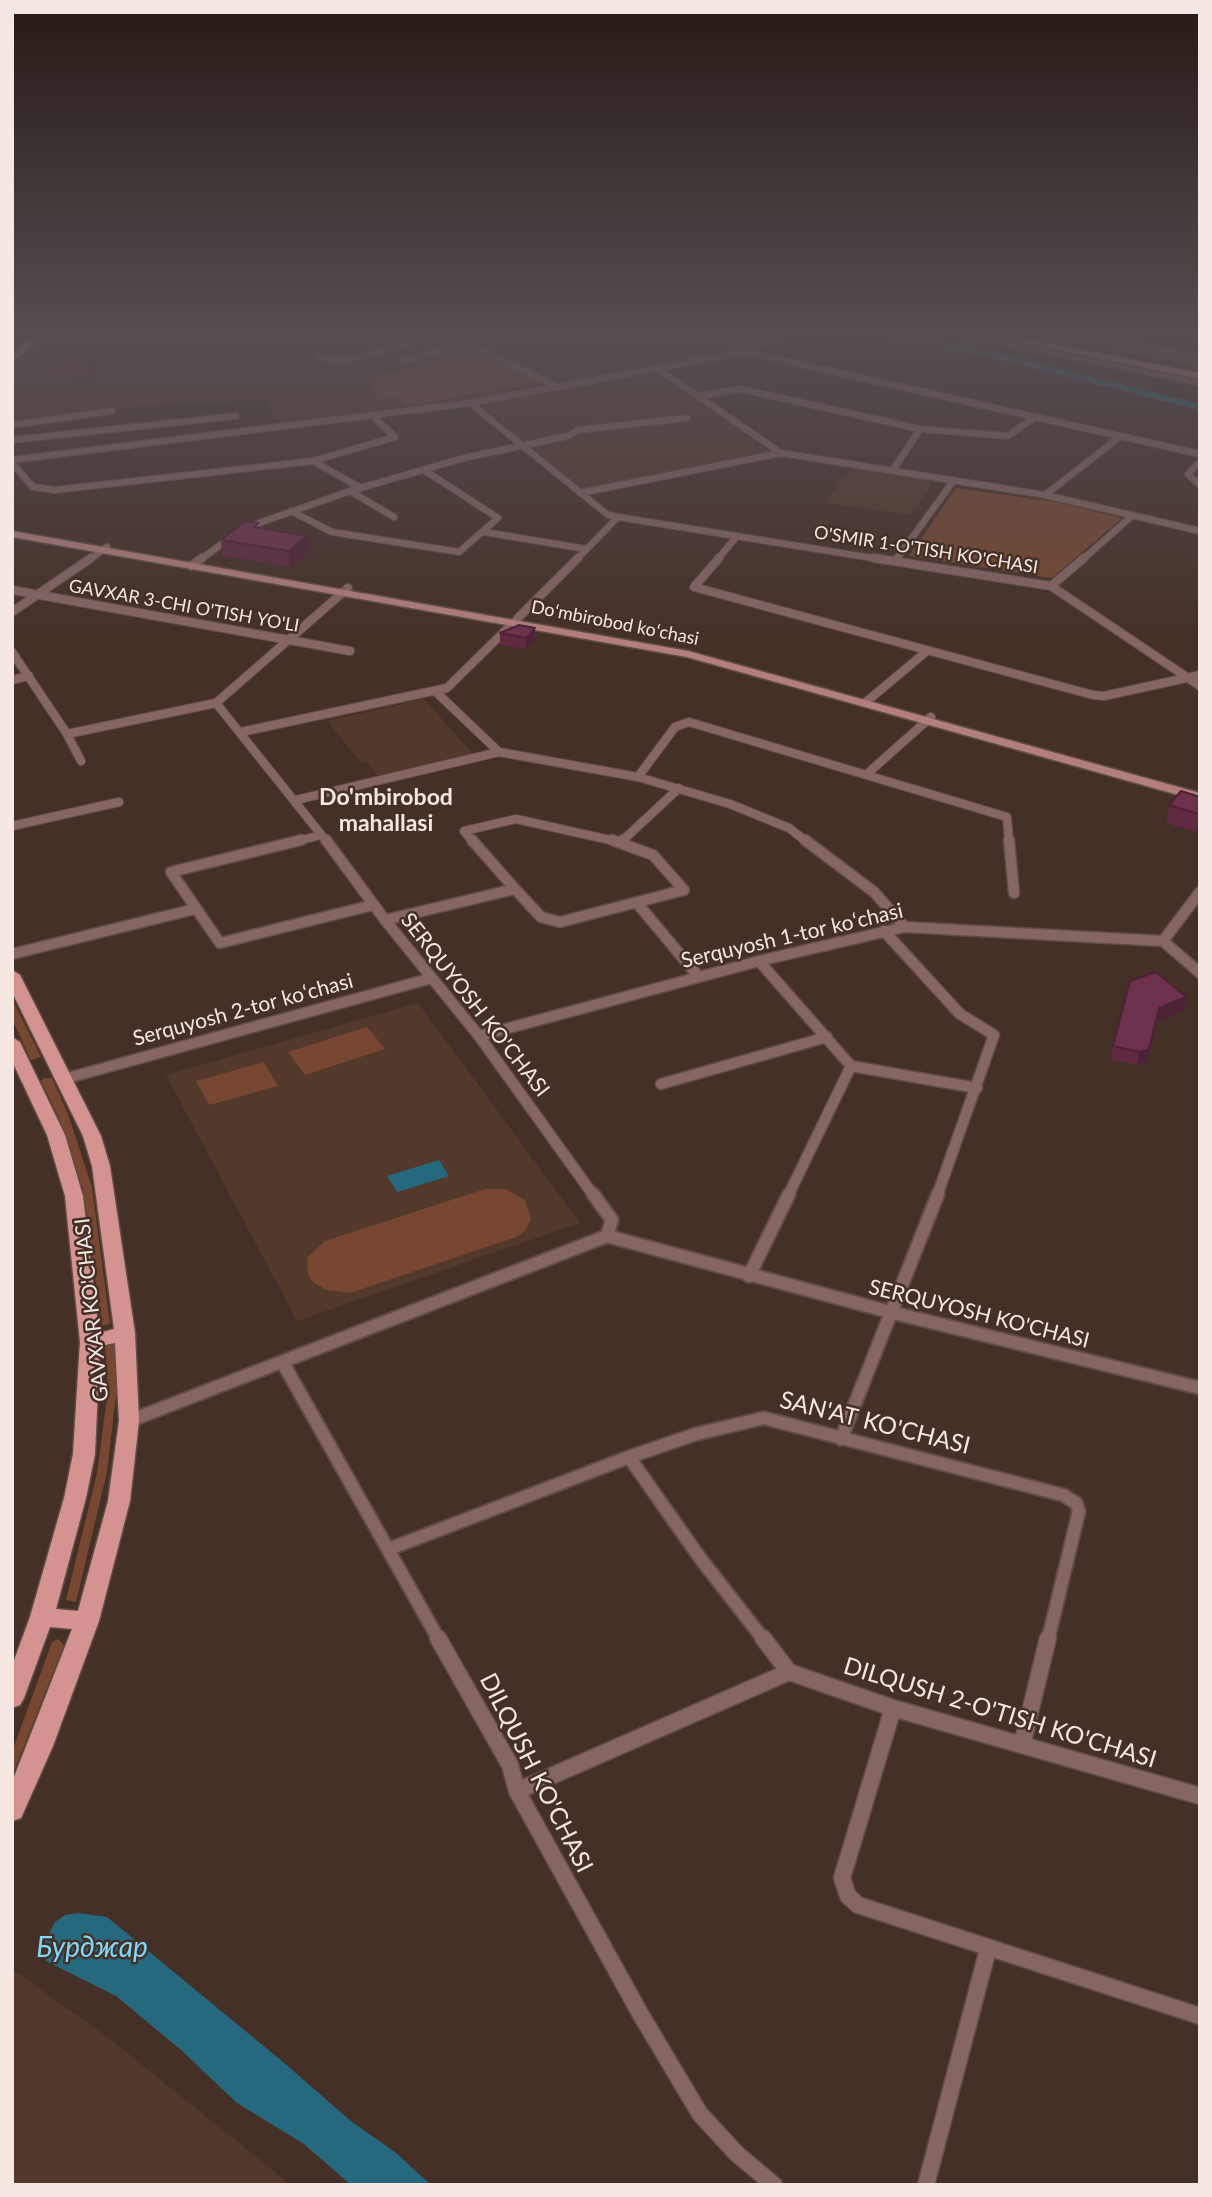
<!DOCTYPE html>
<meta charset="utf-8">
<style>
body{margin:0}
#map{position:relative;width:1212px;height:2197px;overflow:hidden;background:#453027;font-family:Lato,sans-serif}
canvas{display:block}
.frame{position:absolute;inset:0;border:14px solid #f5e7e1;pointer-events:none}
</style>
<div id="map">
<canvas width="1212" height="2197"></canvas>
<div class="frame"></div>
</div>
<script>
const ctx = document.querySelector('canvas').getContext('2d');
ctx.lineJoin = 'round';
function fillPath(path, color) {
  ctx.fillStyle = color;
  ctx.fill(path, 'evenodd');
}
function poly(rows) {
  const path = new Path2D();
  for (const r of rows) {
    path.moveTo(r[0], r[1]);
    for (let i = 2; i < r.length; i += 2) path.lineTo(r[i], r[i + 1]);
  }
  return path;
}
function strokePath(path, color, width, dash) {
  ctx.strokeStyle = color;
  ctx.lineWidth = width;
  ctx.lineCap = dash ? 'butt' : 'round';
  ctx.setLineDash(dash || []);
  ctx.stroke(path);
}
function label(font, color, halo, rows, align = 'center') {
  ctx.font = font + ' Lato,sans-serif';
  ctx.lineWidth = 5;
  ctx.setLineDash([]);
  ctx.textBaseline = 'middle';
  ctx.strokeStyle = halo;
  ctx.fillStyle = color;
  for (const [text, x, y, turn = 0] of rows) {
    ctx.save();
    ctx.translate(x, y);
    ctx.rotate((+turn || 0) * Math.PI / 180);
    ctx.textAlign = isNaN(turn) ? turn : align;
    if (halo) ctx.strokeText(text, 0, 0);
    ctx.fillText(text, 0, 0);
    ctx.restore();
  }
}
const built = poly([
 [43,334,781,334,746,352,470,403,281,428,264,399,135,407,12,425,12,358],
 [656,372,772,452,583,490,480,405],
 [851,468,934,480,911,515,826,503],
 [424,699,473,754,378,776,366,762,361,763,327,721],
 [418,1003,580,1223,297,1321,166,1075],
 [12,1969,110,2039,291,2185,12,2185]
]);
const green = poly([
 [1030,334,1064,334,1200,360,1200,367],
 [462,351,487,354,545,382,404,406,397,398,377,400,367,380],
 [956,488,1056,502,1122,518,1052,578,909,556],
 [12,999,41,1057,31,1060,12,1019],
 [367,1027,385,1049,305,1075,288,1052],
 [264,1062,278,1086,209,1105,196,1081],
 [44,1078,52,1078,68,1114,92,1187,110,1324,102,1326,83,1189,58,1116,41,1081],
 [485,1189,506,1189,525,1200,531,1219,525,1231,516,1237,350,1293,326,1290,312,1281,308,1274,307,1258,325,1241],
 [114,1345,117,1387,107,1472,76,1602,66,1600,97,1473,108,1390,105,1346],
 [58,1639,64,1645,12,1776,12,1752,52,1642]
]);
const water = poly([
 [439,1160,449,1176,397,1192,387,1176],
 [78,1913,107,1917,283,2062,352,2122,395,2152,431,2185,351,2185,304,2144,237,2103,181,2050,116,1996,46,1961,45,1941,55,1922,65,1915]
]);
const canal = poly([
 [874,334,892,334,988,351,1200,404,1200,410,988,357,874,334]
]);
const minorFar4 = poly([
 [746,352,1200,454],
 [320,357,343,361,410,342,437,340,485,351,558,387],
 [402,362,457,346],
 [658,369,781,453,1045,495,1200,531],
 [698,396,741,389,920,429,1007,436,1034,418],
 [470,403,608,515,618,517,576,560],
 [12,425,112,411],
 [12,440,236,416],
 [12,460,470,403,746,352,781,334],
 [313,461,361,488],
 [1200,462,1188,474,1200,485],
 [12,463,33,487,55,490,313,461,395,437,374,417],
 [893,470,920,429],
 [350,491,394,517],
 [580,493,781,453],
 [1045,495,1121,436],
 [291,511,332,532,459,552,498,518,424,470],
 [618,517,885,560],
 [245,528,350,491,464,458,568,436,578,430,687,418],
 [484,532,586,549],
 [89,560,107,547],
 [200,560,231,537],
 [717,560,737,536],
 [896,560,954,480],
 [1082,560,1133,515]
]);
const minorFar3 = poly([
 [719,558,694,587,1093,695,1104,696,1200,675],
 [874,558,1051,586,1200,686],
 [896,560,898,558],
 [191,566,202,558],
 [1051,586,1084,558],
 [12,590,350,651],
 [12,612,91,558],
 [518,618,578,558],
 [12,652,67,734,216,703,348,588],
 [12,680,29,676],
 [435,691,499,752,638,777,730,804,789,828,807,842],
 [866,702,927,651],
 [216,703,327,842],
 [241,732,447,688,514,622],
 [67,734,81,761],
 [868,773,931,717],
 [638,777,675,727,689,722,1007,817,1009,842],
 [296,800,499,752],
 [12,826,119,802],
 [294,842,321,835],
 [473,842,464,831,516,819,619,842],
 [621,842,679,788]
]);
const minorFar2 = poly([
 [301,840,171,872,220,943,373,905],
 [326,840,385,920,479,1036,594,1196],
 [472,840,515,889],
 [805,840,874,892,905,927],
 [1009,840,1014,893],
 [621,842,623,840],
 [515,889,541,917,560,922,684,890,653,855,612,840],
 [637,903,698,976],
 [385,920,515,889],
 [884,931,960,1014,994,1035,937,1196],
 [1163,941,1200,892],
 [1163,941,1200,973],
 [12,954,195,909],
 [759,961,851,1066,977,1088],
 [479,1036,759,961,905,927,1163,941],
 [64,1079,432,978],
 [661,1084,827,1037],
 [788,1196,851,1066]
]);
const minorFar1 = poly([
 [593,1194,612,1220,607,1236,890,1312,1200,1388],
 [749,1276,789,1194],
 [283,1363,439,1640],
 [129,1421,607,1236],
 [841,1439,938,1194],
 [629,1457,700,1558,764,1640],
 [389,1549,629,1457,696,1434,764,1418,1063,1495,1076,1503,1079,1511,1048,1640]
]);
const minor = poly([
 [438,1638,510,1765,517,1791,641,2015,700,2114,737,2154,774,2185],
 [763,1638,789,1672],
 [893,1708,842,1878,848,1896,858,1905,1200,2016],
 [1022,1745,1048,1638],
 [517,1791,789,1672,893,1708,1200,1796],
 [926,2185,988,1949]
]);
const tertiary = poly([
 [950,334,965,334,1200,381,1200,385,950,334],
 [1071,334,1086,334,1200,356,1200,360,1071,334]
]);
const secondary = poly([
 [12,531,688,651,1200,793,1200,801,687,657,12,537,12,531]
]);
const primary = poly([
 [37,334,48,334,12,361,12,353,37,334],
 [980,334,999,334,1200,373,1200,379,980,334],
 [12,970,20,975,101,1136,110,1166,135,1333,139,1421,130,1501,99,1621,53,1746,21,1818,12,1821,12,1782,72,1629,50,1627,24,1698,20,1705,12,1708,12,1666,30,1617,64,1498,73,1454,80,1342,65,1196,47,1135,12,1061,12,1037,20,1042,65,1135,83,1196,99,1333,114,1329,92,1166,83,1136,12,992,12,970],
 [115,1343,119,1421,108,1501,78,1611,56,1609,86,1498,95,1454,100,1346,115,1343]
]);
const wall = poly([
 [67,347,102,368,88,380,55,377,52,358],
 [260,528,309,552,291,567,222,556,221,540],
 [535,628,535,639,526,649,500,645,500,633],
 [1200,797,1200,828,1196,832,1166,823,1169,805],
 [1186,997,1184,1011,1157,1021,1146,1062,1137,1065,1111,1060,1113,1046]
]);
const shadedWall = poly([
 [99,349,102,368,88,380,85,361],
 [307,536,309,552,291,567,289,551],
 [535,628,535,639,526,649,526,638],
 [1200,813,1200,828,1196,832],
 [1186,997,1184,1011,1157,1021,1146,1062,1137,1065,1139,1052,1159,1008]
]);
const building = poly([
 [67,347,99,349,85,361,52,358,67,347],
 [245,521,259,523,254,527,307,536,289,551,221,540,245,521],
 [519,625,535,628,526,638,500,633,519,625],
 [1181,791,1200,797,1199,814,1169,805,1181,791],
 [1156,972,1186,997,1159,1008,1149,1049,1139,1052,1113,1046,1130,981,1156,972]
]);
const farStreetnames = [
 ["O'SMIR 1-O'TISH KO'CHASI",926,550,9],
 ["GAVXAR 3-CHI O'TISH YO'LI",184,606,10],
 ["Doʻmbirobod koʻchasi",615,623,11]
];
const streetNames = [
 ["Serquyosh 1-tor koʻchasi",792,936,-13],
 ["SERQUYOSH KO'CHASI",475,1005,52],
 ["Serquyosh 2-tor koʻchasi",243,1010,-15],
 ["GAVXAR KO'CHASI",92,1310,-96],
 ["SERQUYOSH KO'CHASI",979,1314,14]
];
const neighbourhoodNames = [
 ["Do'mbirobod",386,798],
 ["mahallasi",386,824]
];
const nearStreetnames = [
 ["SAN'AT KO'CHASI",875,1423,14],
 ["DILQUSH 2-O'TISH KO'CHASI",1000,1713,17],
 ["DILQUSH KO'CHASI",536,1773,63]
];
const nearWaternames = [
 ["Бурджар",92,1948]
];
fillPath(built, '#53382c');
fillPath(green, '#774731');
fillPath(water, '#26687e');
fillPath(canal, '#26687e');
strokePath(minorFar4, '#614d45', 8);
strokePath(minorFar3, '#614d45', 10);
strokePath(minorFar2, '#614d45', 13);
strokePath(minorFar1, '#614d45', 16);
strokePath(minor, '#614d45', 19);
strokePath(tertiary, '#614d45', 4);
strokePath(secondary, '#614d45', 3);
strokePath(primary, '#614d45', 3);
strokePath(minorFar4, '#866664', 6);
strokePath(minorFar3, '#866664', 8);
strokePath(minorFar2, '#866664', 10);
strokePath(minorFar1, '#866664', 12);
strokePath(minor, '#866664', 16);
fillPath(tertiary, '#866664');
fillPath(secondary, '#b27f7d');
fillPath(primary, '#d49390');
fillPath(wall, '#5f2a42');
fillPath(shadedWall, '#4d2236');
fillPath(building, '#6e314d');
strokePath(building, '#4d2236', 2);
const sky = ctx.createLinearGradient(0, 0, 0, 642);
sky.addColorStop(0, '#261a15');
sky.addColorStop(0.52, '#564e52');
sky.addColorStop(1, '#564e5200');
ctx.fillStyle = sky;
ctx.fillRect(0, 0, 1212, 642);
label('18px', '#f5e7e1', '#453027', farStreetnames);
label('21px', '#f5e7e1', '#453027', streetNames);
label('bold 23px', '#f5e7e1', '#453027', neighbourhoodNames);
label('24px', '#f5e7e1', '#453027', nearStreetnames);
label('italic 28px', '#7dd8f9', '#453027', nearWaternames);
</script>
